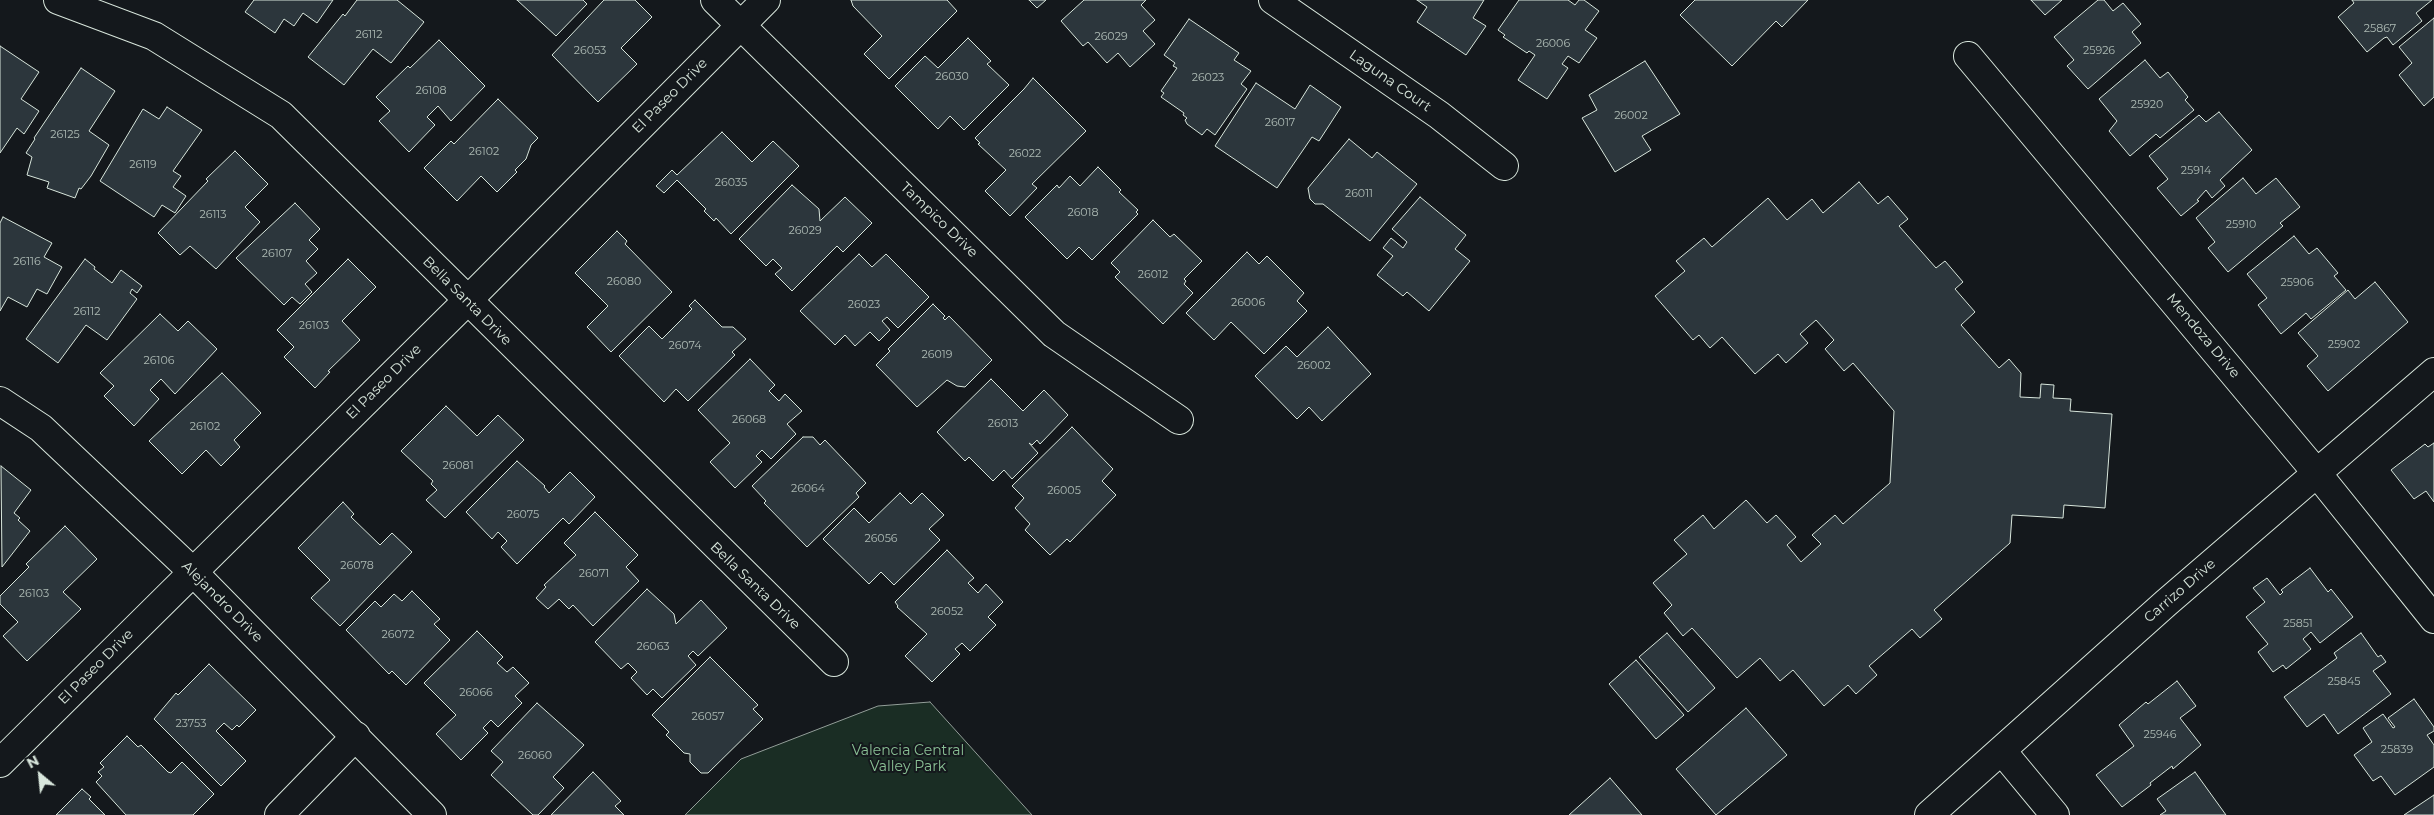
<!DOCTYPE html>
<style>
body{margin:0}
#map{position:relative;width:2434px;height:815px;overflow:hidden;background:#14181c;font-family:Montserrat,sans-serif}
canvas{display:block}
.north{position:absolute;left:15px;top:750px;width:50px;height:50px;-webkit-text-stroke:4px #14181c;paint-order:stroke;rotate:332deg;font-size:14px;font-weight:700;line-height:20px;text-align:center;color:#d8e6dc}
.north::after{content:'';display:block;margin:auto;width:18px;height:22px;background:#d8e6dc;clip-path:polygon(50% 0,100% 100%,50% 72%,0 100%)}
</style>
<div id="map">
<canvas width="2434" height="815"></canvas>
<div class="north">N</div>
</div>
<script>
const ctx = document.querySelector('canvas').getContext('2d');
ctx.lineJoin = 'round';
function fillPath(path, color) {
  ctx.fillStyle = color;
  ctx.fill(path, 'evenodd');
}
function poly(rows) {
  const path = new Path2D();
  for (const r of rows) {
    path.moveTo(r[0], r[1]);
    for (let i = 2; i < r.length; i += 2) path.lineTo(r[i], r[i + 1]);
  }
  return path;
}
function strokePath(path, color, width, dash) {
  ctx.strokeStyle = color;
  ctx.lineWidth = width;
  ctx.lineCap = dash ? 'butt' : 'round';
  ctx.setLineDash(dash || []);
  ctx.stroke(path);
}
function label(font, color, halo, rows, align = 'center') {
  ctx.font = font + ' Montserrat,sans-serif';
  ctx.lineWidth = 4;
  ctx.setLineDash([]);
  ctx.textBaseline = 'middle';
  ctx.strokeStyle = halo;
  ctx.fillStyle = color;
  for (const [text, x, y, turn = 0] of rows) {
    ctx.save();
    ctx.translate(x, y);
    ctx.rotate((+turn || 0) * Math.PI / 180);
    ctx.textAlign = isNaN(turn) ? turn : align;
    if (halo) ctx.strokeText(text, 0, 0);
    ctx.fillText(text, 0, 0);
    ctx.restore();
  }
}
const green = poly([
 [930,702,1032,815,685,815,741,759,878,706,930,702]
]);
const building = poly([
 [254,0,333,0,317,23,303,13,294,26,284,19,275,33,245,12,254,0],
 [357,0,397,0,424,22,391,63,373,49,344,85,308,57,343,14,345,16,357,0],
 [517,0,583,0,587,4,556,36,517,0],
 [604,0,635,0,652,17,621,48,637,64,598,102,552,55,604,0],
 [851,0,947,0,957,11,889,79,864,54,882,36,853,6,851,0],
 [1029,0,1046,0,1037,8,1029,0],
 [1084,0,1146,0,1141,5,1155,20,1143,31,1155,44,1130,67,1118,53,1107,63,1088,42,1083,46,1061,21,1084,0],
 [1417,0,1484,0,1473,18,1486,26,1466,55,1417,22,1427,7,1417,0],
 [1519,0,1568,0,1575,5,1579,0,1584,0,1599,11,1585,30,1597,38,1579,63,1568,56,1562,64,1568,68,1547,99,1518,80,1535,55,1529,51,1527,53,1503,37,1505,35,1498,30,1519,0],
 [1695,0,1808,0,1782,27,1776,21,1732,66,1680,15,1695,0],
 [2031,0,2062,0,2045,15,2031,0],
 [2098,0,2104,0,2113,11,2123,3,2141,24,2132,32,2141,43,2088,89,2067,66,2074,60,2054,37,2098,0],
 [2352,0,2432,0,2416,13,2422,21,2393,45,2387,37,2384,38,2367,52,2338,17,2354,3,2352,0],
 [2434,18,2434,97,2424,106,2399,75,2412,63,2399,47,2434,18],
 [1189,19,1239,53,1234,60,1251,71,1241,84,1247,89,1215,135,1207,129,1202,135,1187,124,1185,120,1187,118,1183,115,1184,113,1161,97,1164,93,1161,91,1177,68,1173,66,1175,63,1164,55,1189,19],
 [968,38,991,61,987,64,1009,85,964,130,950,116,938,129,895,86,925,56,938,68,968,38],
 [439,40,485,86,451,121,438,106,427,117,435,125,409,152,379,121,390,111,376,97,408,66,410,68,439,40],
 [0,46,39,72,21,99,39,111,24,134,17,128,0,153,0,46],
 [2145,60,2160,78,2168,72,2188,97,2185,100,2194,110,2160,138,2156,134,2130,156,2109,131,2117,121,2099,99,2145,60],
 [1645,61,1680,114,1642,136,1651,150,1615,172,1582,118,1597,110,1589,95,1645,61],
 [81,68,115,91,89,131,109,145,91,176,81,189,79,188,75,198,47,188,49,182,27,175,32,157,26,153,35,139,34,138,81,68],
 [1033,78,1086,131,1032,184,1037,188,1010,216,985,191,1006,170,978,144,980,143,975,138,1024,89,1033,78],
 [1256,83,1295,109,1310,85,1341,107,1319,141,1312,137,1277,188,1215,146,1256,83],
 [498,99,538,138,531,145,526,159,515,170,517,172,497,192,481,176,457,201,424,168,451,141,454,144,498,99],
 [167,107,202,130,173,171,181,176,173,187,186,196,175,213,162,205,154,217,100,181,143,109,159,119,167,107],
 [2219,112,2252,150,2220,180,2225,186,2212,198,2206,190,2197,200,2199,201,2181,216,2157,188,2168,179,2149,156,2199,115,2206,122,2219,112],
 [722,132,752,162,773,141,799,166,731,234,716,218,714,221,704,211,706,209,677,180,664,193,656,186,672,170,677,175,722,132],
 [1349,139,1372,158,1377,152,1417,184,1370,241,1323,204,1315,204,1310,199,1308,188,1349,139],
 [235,151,268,184,245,207,260,222,216,269,190,246,180,255,158,233,208,181,206,179,235,151],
 [1098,167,1121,190,1119,192,1138,210,1136,212,1138,214,1092,260,1079,247,1067,259,1025,217,1057,185,1059,188,1070,176,1080,186,1098,167],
 [2243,178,2256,194,2276,178,2300,207,2280,223,2283,226,2228,272,2208,248,2215,242,2196,218,2243,178],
 [1859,182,1878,204,1888,196,1908,219,1899,226,1936,268,1945,261,1963,282,1955,289,1975,312,1961,325,1999,368,2009,359,2021,373,2020,397,2040,398,2041,384,2054,385,2053,398,2071,399,2070,411,2112,414,2105,508,2064,505,2063,518,2012,515,2010,543,1934,610,1942,619,1920,638,1912,629,1869,666,1877,675,1856,694,1848,685,1824,706,1793,670,1780,681,1760,658,1737,678,1692,628,1683,636,1664,613,1672,605,1653,583,1687,554,1674,540,1703,515,1714,529,1746,500,1767,523,1776,515,1796,537,1787,545,1801,562,1821,544,1812,535,1835,515,1843,524,1890,483,1894,411,1853,363,1844,371,1825,349,1834,340,1816,320,1800,334,1808,343,1786,363,1778,354,1755,374,1722,337,1710,348,1699,335,1693,340,1655,296,1685,271,1676,261,1704,238,1712,247,1768,198,1787,220,1812,199,1823,213,1859,182],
 [792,185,819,209,820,221,845,197,872,223,843,252,837,246,792,291,775,274,782,268,773,259,766,266,739,239,792,185],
 [1420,197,1466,235,1455,249,1470,261,1429,311,1407,292,1403,296,1377,275,1393,256,1383,248,1391,238,1403,248,1407,242,1392,229,1420,197],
 [295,203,320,229,309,240,318,249,306,261,317,273,305,284,312,292,300,304,292,297,284,305,236,258,295,203],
 [3,217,52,243,44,257,62,267,47,294,37,289,27,307,8,297,0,311,0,223,3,217],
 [1153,220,1170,237,1174,234,1202,261,1184,279,1186,281,1184,284,1193,293,1163,324,1115,277,1120,272,1111,263,1153,220],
 [617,231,627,241,625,244,672,292,611,352,587,327,608,306,575,273,617,231],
 [2294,236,2309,254,2317,248,2338,273,2334,276,2346,290,2311,319,2306,313,2281,334,2258,305,2267,298,2247,274,2294,236],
 [1247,252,1259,264,1267,256,1304,293,1297,301,1307,311,1264,354,1231,322,1214,340,1186,313,1247,252],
 [859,254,872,267,886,254,929,297,898,328,887,317,882,321,890,330,879,341,870,332,855,346,845,335,835,345,800,311,859,254],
 [85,259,95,267,94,269,112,283,121,270,142,286,137,293,132,289,130,293,137,299,107,340,86,325,58,363,26,339,85,259],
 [348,259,376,287,342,321,360,340,328,371,330,372,315,388,284,357,294,347,277,330,348,259],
 [2375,282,2408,322,2328,391,2307,366,2318,356,2298,333,2348,290,2355,299,2375,282],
 [695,300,722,327,733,327,746,339,732,352,735,355,688,401,676,389,664,402,619,356,649,326,662,339,692,309,689,306,695,300],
 [933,304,945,316,943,318,945,320,949,316,992,360,965,387,957,386,947,380,917,407,876,365,890,351,888,349,933,304],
 [160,314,178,331,188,321,217,349,175,394,161,379,150,390,159,399,134,426,104,396,114,386,100,373,160,314],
 [1328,327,1371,374,1322,421,1309,407,1297,419,1255,376,1286,346,1297,357,1328,327],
 [750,359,775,385,769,391,779,401,785,394,802,411,787,424,796,434,771,459,762,450,756,456,762,462,735,488,710,462,730,443,698,410,750,359],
 [222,373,261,413,234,440,240,447,221,466,206,450,182,474,149,441,222,373],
 [991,379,1023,411,1044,390,1068,415,1040,444,1037,440,1032,445,1029,443,1038,453,1012,479,1004,470,993,481,969,457,965,461,937,432,991,379],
 [446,406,477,436,498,415,524,440,445,518,426,500,437,490,431,484,433,481,401,451,446,406],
 [1072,427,1113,469,1102,481,1116,495,1070,542,1067,539,1050,555,1025,530,1030,524,1015,508,1024,498,1012,486,1072,427],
 [803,437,813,437,820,445,825,440,866,483,856,493,859,497,807,547,764,503,766,501,752,486,803,437],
 [2434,443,2434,502,2426,491,2414,499,2391,470,2425,444,2428,447,2434,443],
 [517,461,545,486,544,487,549,493,570,472,595,497,569,524,563,518,517,564,501,547,507,541,498,532,492,539,466,512,517,461],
 [1,466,31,490,14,513,20,518,18,520,30,531,2,567,1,466],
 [900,493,911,504,922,493,944,515,929,529,940,540,894,585,881,572,869,584,823,539,854,508,869,523,900,493],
 [343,502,354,514,351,517,380,545,392,533,412,552,340,626,311,598,330,580,298,548,343,502],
 [595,512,638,555,626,567,639,581,593,626,573,605,569,609,559,599,548,609,536,598,546,587,544,585,576,555,564,543,595,512],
 [65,526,97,559,63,592,81,609,27,661,3,636,18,622,0,604,0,596,29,567,26,564,65,526],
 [947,550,974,578,968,583,978,593,986,584,1003,602,988,617,996,625,970,651,962,643,955,649,960,654,932,682,905,656,927,634,897,607,898,606,895,602,947,550],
 [2310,568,2328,592,2331,589,2353,617,2320,643,2311,632,2303,639,2311,649,2286,669,2283,665,2273,672,2258,652,2268,644,2246,617,2265,602,2253,588,2267,578,2280,595,2283,592,2281,590,2310,568],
 [647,589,674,614,676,624,701,600,727,628,698,656,693,651,688,656,696,665,662,698,653,689,647,695,631,678,637,672,628,663,621,669,595,642,647,589],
 [412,591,440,619,434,624,450,640,406,685,392,671,389,674,346,630,375,601,381,607,394,594,402,601,412,591],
 [477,631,503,657,497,663,507,672,513,667,529,683,515,696,522,703,498,727,491,720,483,728,488,733,461,760,436,734,456,715,424,683,477,631],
 [1667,633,1715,688,1688,712,1639,657,1667,633],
 [2361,633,2378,657,2381,655,2386,662,2373,671,2391,694,2338,734,2324,714,2307,727,2284,697,2337,658,2334,653,2361,633],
 [710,657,758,705,753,709,763,719,708,773,701,773,690,762,690,754,684,753,666,735,669,732,652,715,710,657],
 [1636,660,1684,715,1656,739,1609,684,1636,660],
 [209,664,256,710,239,727,237,725,232,730,224,723,216,731,246,761,221,786,154,719,176,693,178,695,209,664],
 [2177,681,2196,706,2180,718,2201,745,2173,769,2172,766,2150,783,2151,785,2122,807,2096,775,2134,746,2119,725,2146,702,2148,704,2177,681],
 [2414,699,2434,727,2434,731,2427,735,2434,745,2434,767,2395,795,2381,776,2373,781,2354,755,2372,742,2363,728,2383,714,2393,728,2395,727,2388,718,2414,699],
 [537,703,584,745,553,777,564,788,538,815,533,815,491,775,503,762,491,751,537,703],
 [1746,708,1787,755,1716,815,1676,769,1746,708],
 [127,736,138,747,141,745,168,772,171,773,182,762,214,794,193,815,126,815,96,782,102,776,98,772,104,767,100,763,127,736],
 [593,772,621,801,615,806,624,815,551,815,593,772],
 [2195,772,2226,815,2160,815,2166,811,2157,799,2195,772],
 [1610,778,1642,815,1569,815,1610,778],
 [82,789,91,797,89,799,105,815,56,815,82,789],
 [2434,795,2434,815,2404,815,2434,795]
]);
const minor = poly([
 [58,0,154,36,281,115,834,662],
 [715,0,1054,334,1179,420],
 [1273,0,1439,115,1504,166],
 [1968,56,2316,472,2434,619],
 [0,401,41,428,192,571,432,815],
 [2002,751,2055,815],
 [0,763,467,301,766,0],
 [279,815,356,736],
 [1929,815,2166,603,2434,372]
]);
const numberNames = [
 ["25867",2380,29],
 ["26112",369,35],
 ["26029",1111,37],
 ["26006",1553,44],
 ["26053",590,51],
 ["25926",2099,51],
 ["26030",952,77],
 ["26023",1208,78],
 ["26108",431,91],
 ["25920",2147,105],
 ["26002",1631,116],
 ["26017",1280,123],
 ["26125",65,135],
 ["26102",484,152],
 ["26022",1025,154],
 ["26119",143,165],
 ["25914",2196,171],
 ["26035",731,183],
 ["26011",1359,194],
 ["26018",1083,213],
 ["26113",213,215],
 ["25910",2241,225],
 ["26029",805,231],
 ["26107",277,254],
 ["26116",27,262],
 ["26012",1153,275],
 ["26080",624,282],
 ["25906",2297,283],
 ["26006",1248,303],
 ["26023",864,305],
 ["26112",87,312],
 ["26103",314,326],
 ["25902",2344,345],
 ["26074",685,346],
 ["26019",937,355],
 ["26106",159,361],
 ["26002",1314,366],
 ["26068",749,420],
 ["26013",1003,424],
 ["26102",205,427],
 ["26081",458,466],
 ["26064",808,489],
 ["26005",1064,491],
 ["26075",523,515],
 ["26056",881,539],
 ["26078",357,566],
 ["26071",594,574],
 ["26103",34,594],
 ["26052",947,612],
 ["25851",2298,624],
 ["26072",398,635],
 ["26063",653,647],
 ["25845",2344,682],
 ["26066",476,693],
 ["26057",708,717],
 ["23753",191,724],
 ["25946",2160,735],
 ["25839",2397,750],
 ["26060",535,756]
];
const streetNames = [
 ["Laguna Court",1390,81,35],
 ["El Paseo Drive",670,96,-45],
 ["Tampico Drive",939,220,44],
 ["Bella Santa Drive",467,301,45],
 ["Mendoza Drive",2203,336,50],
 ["El Paseo Drive",384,382,-45],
 ["Bella Santa Drive",755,586,44],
 ["Carrizo Drive",2180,591,-41],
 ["Alejandro Drive",222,602,45],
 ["El Paseo Drive",96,667,-45]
];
const parkNames = [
 ["Valencia Central",908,751],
 ["Valley Park",908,767]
];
fillPath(green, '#1a2d24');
strokePath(green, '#939e99', 1);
fillPath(building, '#2c363c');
strokePath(building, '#d8e6dc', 1);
strokePath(minor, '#d8e6dc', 30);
strokePath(minor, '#14181c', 28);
label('11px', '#adbab4', null, numberNames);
label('14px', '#d8e6dc', '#14181c', streetNames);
label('14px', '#8ac095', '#14181c', parkNames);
</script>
